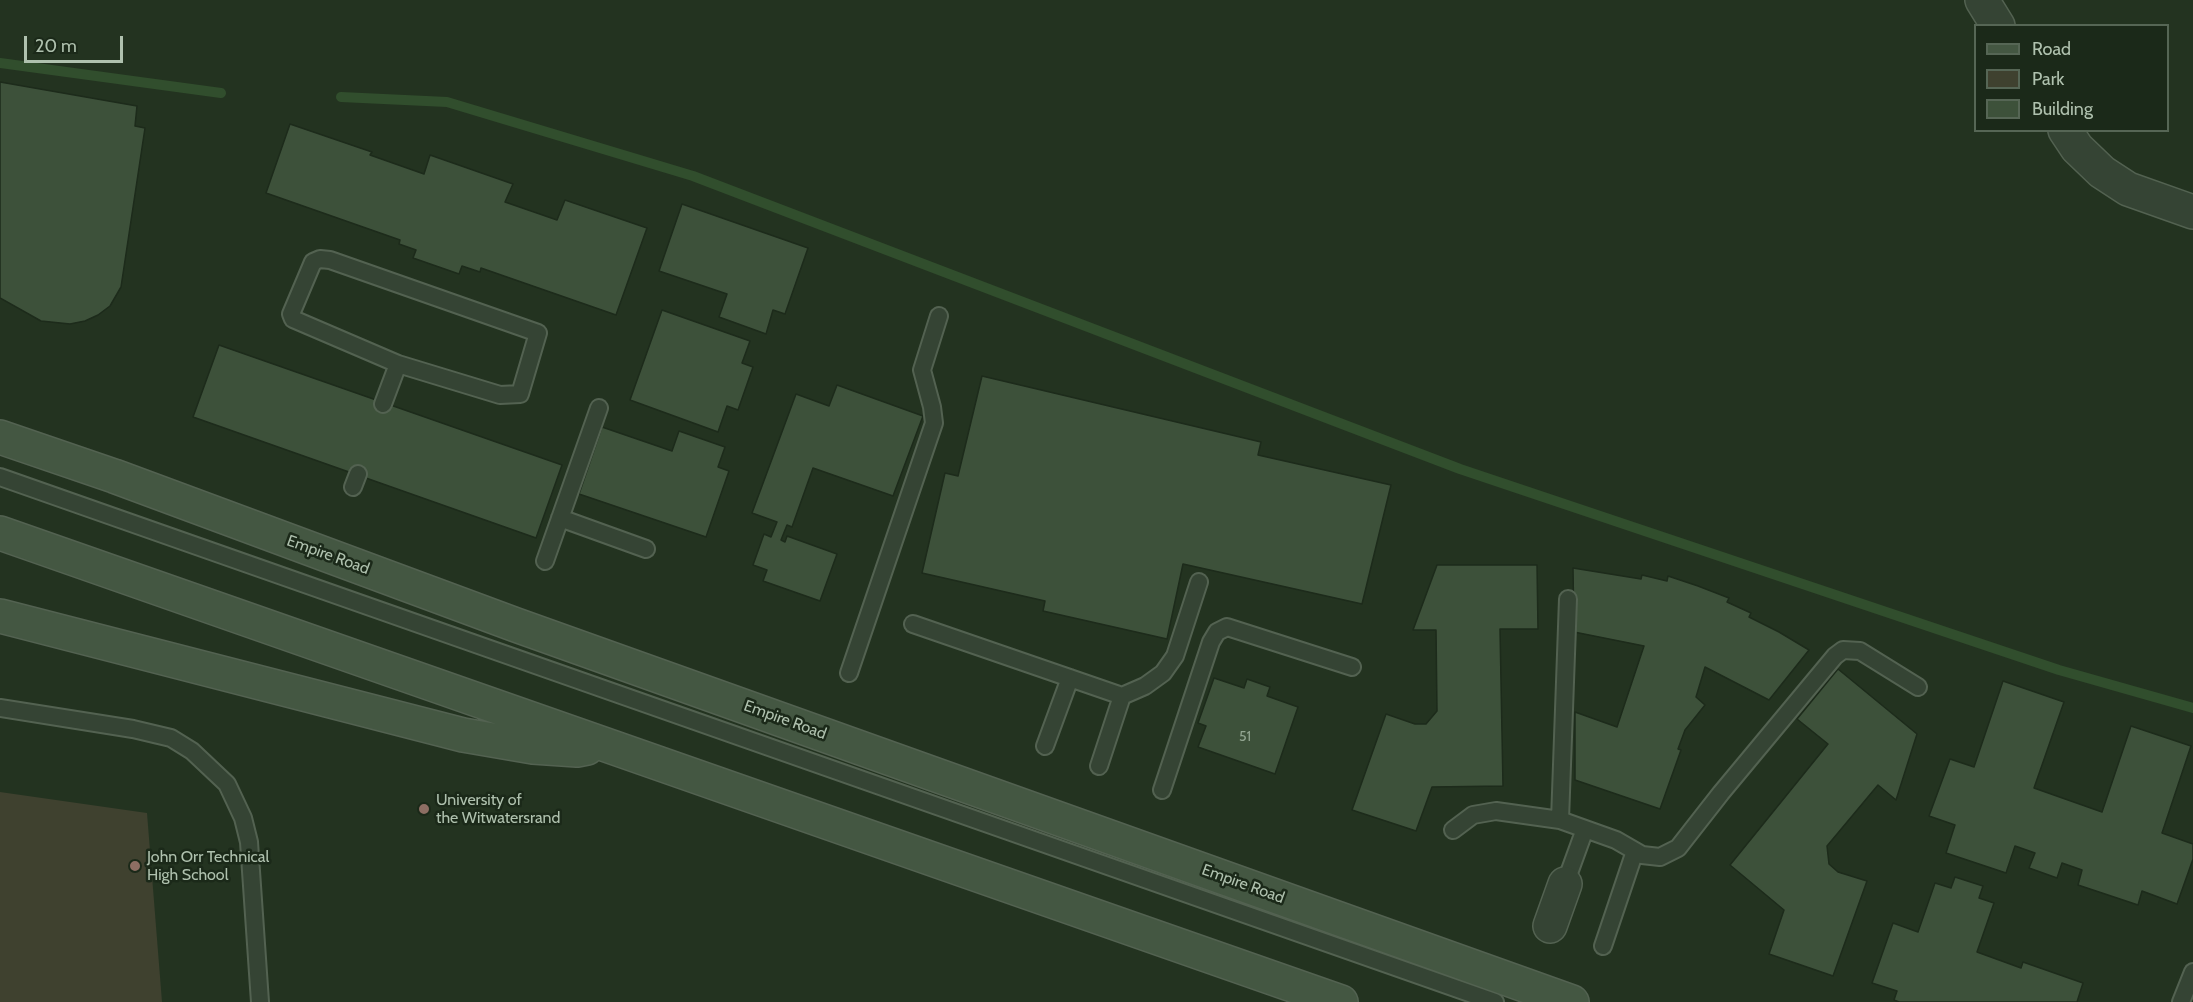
<!DOCTYPE html>
<style>
body{margin:0}
#map{position:relative;width:2193px;height:1002px;overflow:hidden;background:#233320;font-family:Cabin,sans-serif}
canvas{display:block}
.legend{position:absolute;left:1974px;top:24px;width:195px;height:108px;box-sizing:border-box;background:#1b2919;border:2px solid #566655;margin:0;padding:8px 10px;list-style:none;font-size:18px;color:#afc1ae}
.legend li{display:flex;align-items:center;gap:12px;height:30px}
.legend b{width:30px;border:2px solid #566655}
.scale{position:absolute;left:24px;top:36px;width:99px;height:27px;box-sizing:border-box;border:3px solid #afc1ae;border-top:0;padding-left:8px;font-size:18px;line-height:21px;white-space:nowrap;color:#afc1ae;-webkit-text-stroke:4px #1b2919;paint-order:stroke}
</style>
<div id="map">
<canvas width="2193" height="1002"></canvas>
<ul class="legend">
<li><b style="height:8px;background:#445742"></b>Road</li>
<li><b style="height:16px;background:#3f412f"></b>Park</li>
<li><b style="height:16px;background:#3d513a"></b>Building</li>
</ul>
<div class="scale">20 m</div>
</div>
<script>
const ctx = document.querySelector('canvas').getContext('2d');
ctx.lineJoin = 'round';
function fillPath(path, color) {
  ctx.fillStyle = color;
  ctx.fill(path, 'evenodd');
}
function poly(rows) {
  const path = new Path2D();
  for (const r of rows) {
    path.moveTo(r[0], r[1]);
    for (let i = 2; i < r.length; i += 2) path.lineTo(r[i], r[i + 1]);
  }
  return path;
}
function strokePath(path, color, width, dash) {
  ctx.strokeStyle = color;
  ctx.lineWidth = width;
  ctx.lineCap = dash ? 'butt' : 'round';
  ctx.setLineDash(dash || []);
  ctx.stroke(path);
}
function label(font, color, halo, rows, align = 'center') {
  ctx.font = font + ' Cabin,sans-serif';
  ctx.lineWidth = 5;
  ctx.setLineDash([]);
  ctx.textBaseline = 'middle';
  ctx.strokeStyle = halo;
  ctx.fillStyle = color;
  for (const [text, x, y, turn = 0] of rows) {
    ctx.save();
    ctx.translate(x, y);
    ctx.rotate((+turn || 0) * Math.PI / 180);
    ctx.textAlign = isNaN(turn) ? turn : align;
    if (halo) ctx.strokeText(text, 0, 0);
    ctx.fillText(text, 0, 0);
    ctx.restore();
  }
}
const green = poly([
 [0,792,147,813,162,1002,0,1002]
]);
const stream = poly([
 [0,63,221,93],
 [341,97,447,102,693,176,1460,469,2059,670,2193,708]
]);
const building = poly([
 [0,82,137,106,135,126,145,128,121,287,110,306,98,315,85,321,70,324,41,321,0,298,0,82],
 [290,124,372,152,370,155,424,174,430,155,513,184,505,202,557,220,565,200,647,228,616,315,481,268,480,272,462,266,459,274,413,258,416,250,399,244,400,240,266,193,290,124],
 [682,204,808,248,785,314,773,310,766,334,719,317,727,294,659,271,682,204],
 [662,310,750,341,742,363,753,367,738,410,727,406,718,432,630,400,662,310],
 [219,345,562,465,536,538,193,417,219,345],
 [982,376,1261,442,1258,455,1391,485,1362,604,1183,564,1167,639,1043,611,1045,601,922,573,945,473,958,476,982,376],
 [837,385,923,416,893,496,813,468,792,527,787,525,781,540,785,542,787,536,837,554,820,601,763,581,767,570,753,565,764,534,771,537,777,522,752,513,796,394,829,406,837,385],
 [602,427,672,451,679,431,725,447,718,467,729,471,706,537,579,494,602,427],
 [1437,565,1537,565,1538,629,1500,629,1503,786,1432,787,1416,831,1352,810,1386,714,1415,724,1426,724,1437,711,1436,630,1413,630,1437,565],
 [1573,568,1641,579,1642,575,1667,581,1668,576,1698,586,1729,598,1727,602,1751,613,1749,617,1779,632,1809,650,1769,700,1705,667,1696,697,1705,705,1685,730,1678,749,1681,750,1660,809,1575,780,1575,712,1617,727,1644,646,1574,632,1573,568],
 [1838,669,1917,734,1896,800,1878,785,1827,846,1829,864,1838,872,1867,881,1833,976,1769,954,1784,910,1730,865,1828,744,1797,719,1838,669],
 [1214,678,1244,688,1247,679,1270,687,1267,696,1298,707,1275,774,1198,747,1206,726,1198,723,1214,678],
 [2003,681,2064,702,2034,788,2102,812,2131,726,2191,746,2162,833,2193,844,2193,859,2177,904,2142,891,2138,905,2078,885,2082,870,2062,863,2057,878,2029,868,2035,853,2015,846,2006,873,1946,853,1955,825,1929,816,1950,759,1974,767,2003,681],
 [1955,877,1983,886,1979,898,1994,903,1977,952,2021,968,2023,962,2083,983,2077,1002,1899,1002,1894,1000,1897,991,1872,983,1893,923,1918,932,1935,883,1951,888,1955,877]
]);
const lane = poly([
 [320,259,330,260,538,333,520,394,500,395,398,364,293,319,291,314,313,262,320,259],
 [383,404,398,364],
 [0,477,1495,1002],
 [353,487,358,474],
 [560,518,646,549],
 [545,561,599,408],
 [913,624,1122,696,1145,686,1163,673,1175,656,1199,582],
 [849,673,934,423,932,407,922,370,939,316],
 [0,708,133,729,171,738,192,751,227,784,243,818,249,842,260,1002],
 [1045,746,1070,678],
 [1099,766,1122,696],
 [1162,790,1211,642,1217,632,1227,627,1352,667],
 [1560,820,1568,599],
 [1453,830,1473,815,1496,811,1560,820,1616,840,1642,855,1660,857,1678,848,1721,793,1835,656,1843,650,1860,651,1918,687],
 [1565,884,1585,829],
 [1603,946,1635,851],
 [2181,1002,2193,972]
]);
const street = poly([
 [1982,0,1998,26],
 [2065,130,2077,148,2102,172,2128,189,2193,212],
 [1550,926,1565,884]
]);
const secondary = poly([
 [0,437,114,476,516,625,1572,1002],
 [0,533,1341,1002],
 [0,616,463,735,533,747,577,750,587,748]
]);
const markers = [
 [424,809,6,"#8d6e63"],
 [135,866,6,"#8d6e63"]
];
const numberNames = [
 ["51",1245,737]
];
const streetNames = [
 ["Empire Road",328,555,20],
 ["Empire Road",785,720,20],
 ["Empire Road",1243,884,20]
];
const poiNames = [
 ["University of",436,800],
 ["the Witwatersrand",436,818],
 ["John Orr Technical",147,857],
 ["High School",147,875]
];
fillPath(green, '#3f412f');
strokePath(stream, '#314e2d', 10);
fillPath(building, '#3d513a');
strokePath(building, '#1d2b1b', 1.5);
strokePath(lane, '#536251', 20);
strokePath(street, '#536251', 36);
strokePath(secondary, '#536251', 36);
strokePath(lane, '#354434', 16);
strokePath(street, '#354434', 33);
strokePath(secondary, '#445742', 33);
for (const [x, y, r, color] of markers) {
  const dot = new Path2D();
  dot.arc(x, y, r, 0, 2 * Math.PI);
  ctx.fillStyle = color;
  ctx.fill(dot);
  strokePath(dot, '#1b2919', 2);
}
label('14px', '#92a591', null, numberNames);
label('16px', '#afc1ae', '#1b2919', streetNames);
label('16px', '#afc1ae', '#1b2919', poiNames, 'left');
</script>
